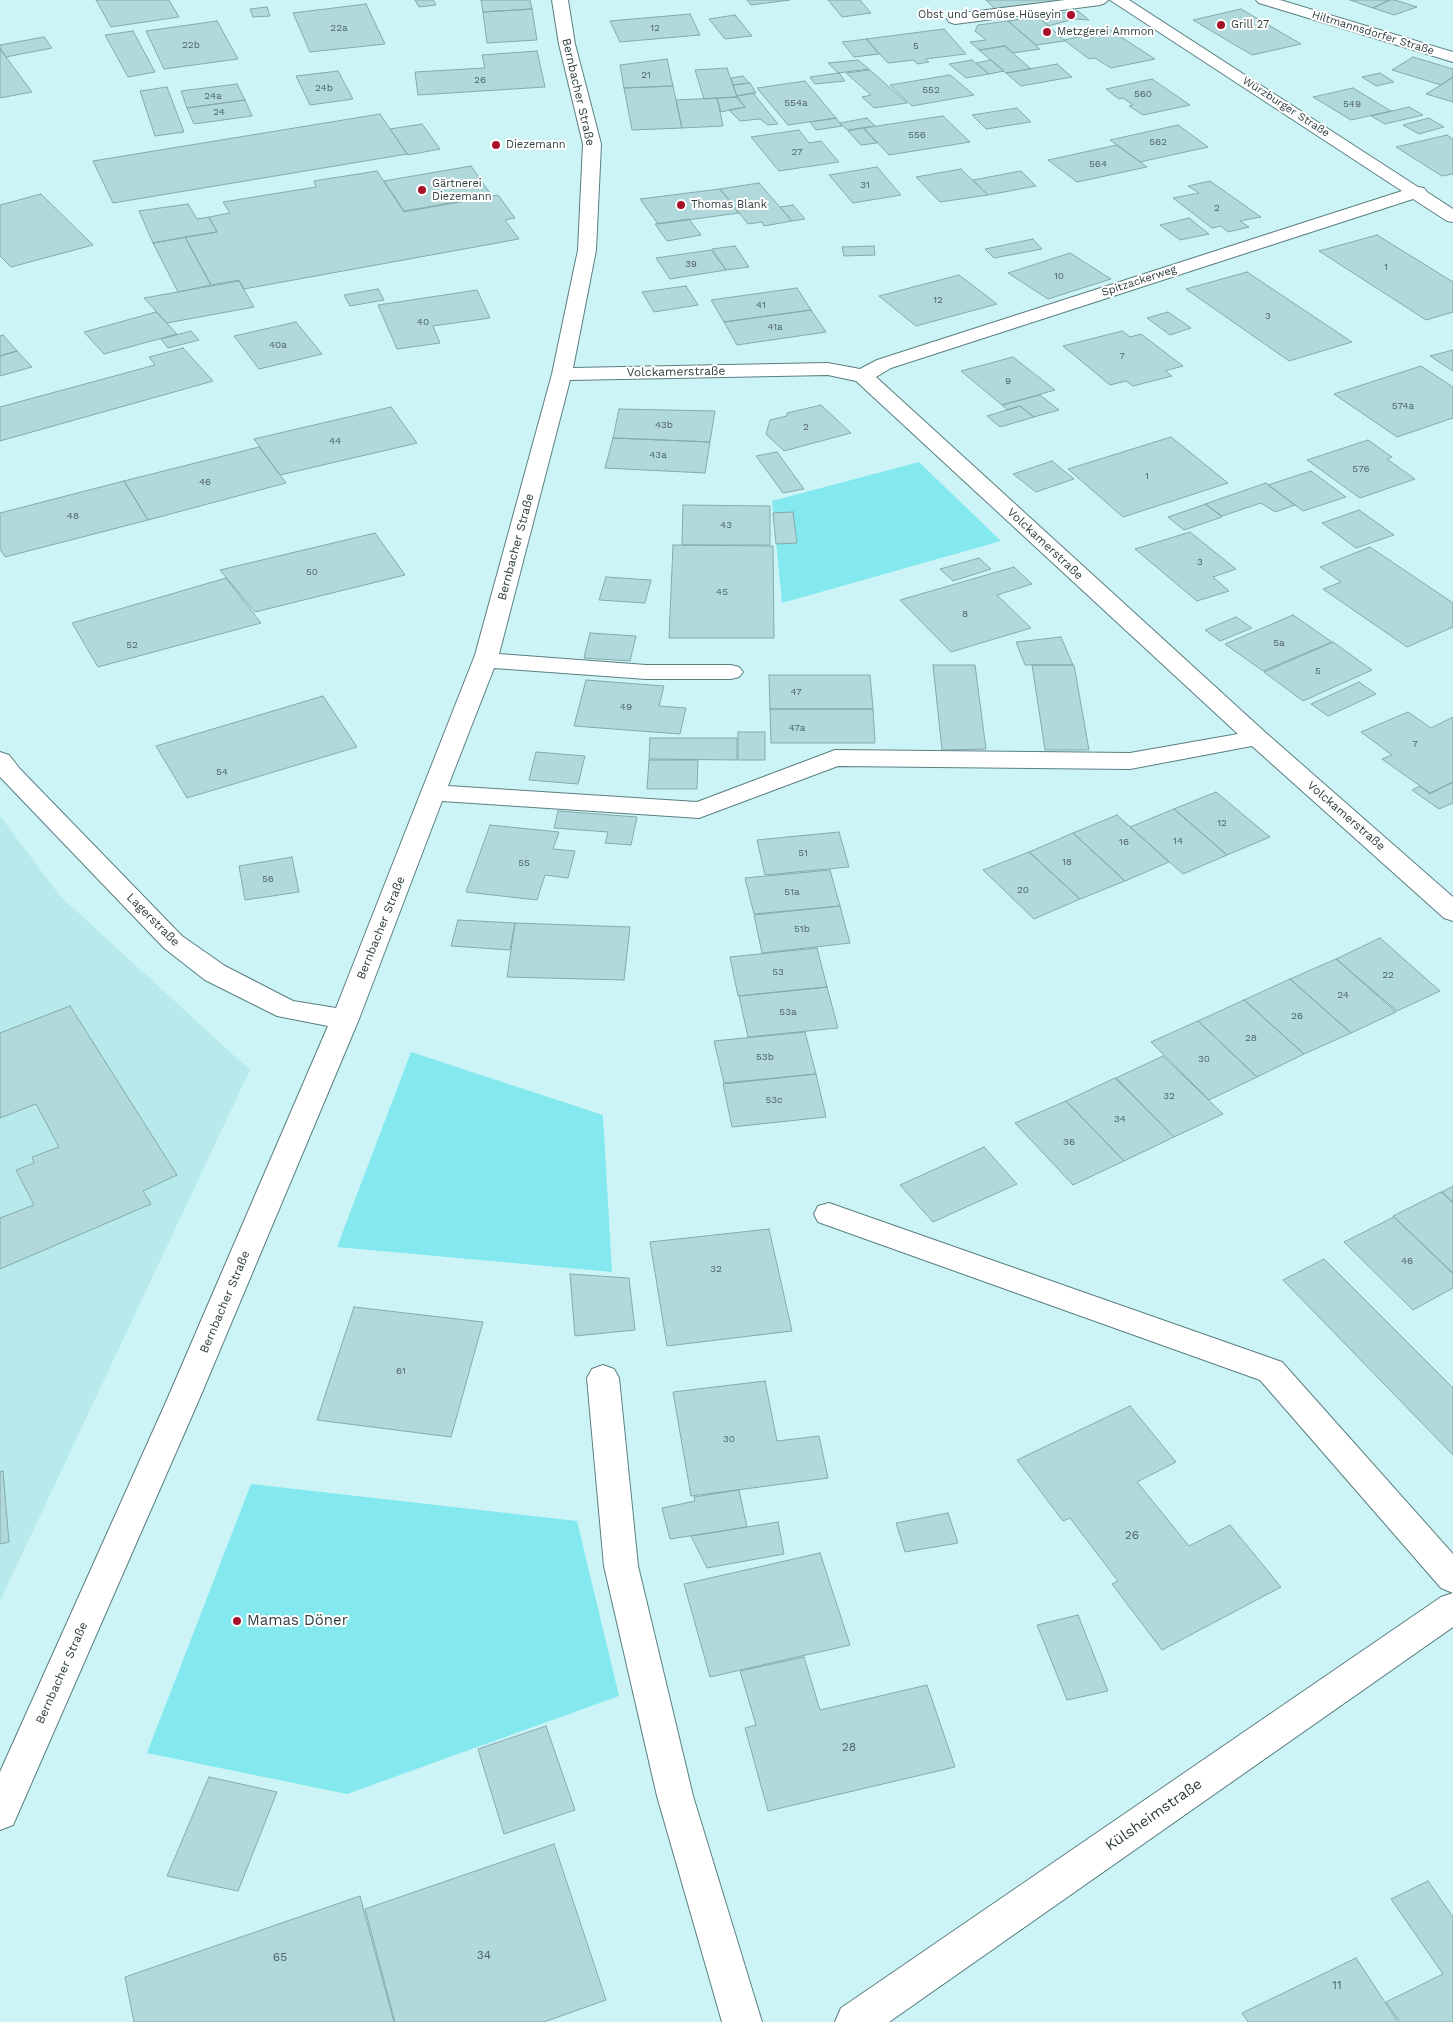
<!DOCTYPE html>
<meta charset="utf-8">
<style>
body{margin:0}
canvas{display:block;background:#ccf4f7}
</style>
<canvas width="1453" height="2022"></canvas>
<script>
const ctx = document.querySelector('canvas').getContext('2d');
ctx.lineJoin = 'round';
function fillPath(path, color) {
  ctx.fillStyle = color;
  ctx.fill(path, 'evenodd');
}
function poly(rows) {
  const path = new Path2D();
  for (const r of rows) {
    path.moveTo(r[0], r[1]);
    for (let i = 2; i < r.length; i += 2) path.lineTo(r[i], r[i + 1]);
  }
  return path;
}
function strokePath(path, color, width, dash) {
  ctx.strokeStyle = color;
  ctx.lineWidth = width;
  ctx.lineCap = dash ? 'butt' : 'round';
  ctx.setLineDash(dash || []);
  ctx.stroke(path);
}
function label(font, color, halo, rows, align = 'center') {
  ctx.font = font + ' "Work Sans",sans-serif';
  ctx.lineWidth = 4;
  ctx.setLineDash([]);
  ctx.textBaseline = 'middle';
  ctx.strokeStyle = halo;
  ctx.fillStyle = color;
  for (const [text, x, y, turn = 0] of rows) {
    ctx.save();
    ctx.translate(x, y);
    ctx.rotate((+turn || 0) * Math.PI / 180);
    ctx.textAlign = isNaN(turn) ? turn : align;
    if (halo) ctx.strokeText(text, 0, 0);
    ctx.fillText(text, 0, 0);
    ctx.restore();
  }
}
const built = poly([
 [0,816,60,896,250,1070,0,1601]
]);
const green = poly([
 [919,462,1001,541,782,603,772,501],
 [411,1052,603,1115,612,1272,337,1247],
 [251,1484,577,1521,619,1696,347,1794,147,1753]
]);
const building = poly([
 [96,0,169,0,179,17,111,27,96,0],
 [415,0,433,0,436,5,419,7,415,0],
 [481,0,530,0,532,9,483,12,481,0],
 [747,0,790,0,751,5,747,0],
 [828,0,860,0,871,13,842,17,828,0],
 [986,0,1064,0,1065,1,995,9,986,0],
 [1350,0,1389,0,1373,8,1350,0],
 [1390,0,1395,0,1417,7,1394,15,1373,8,1390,0],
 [366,4,385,44,310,52,293,13,366,4],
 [267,7,270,16,253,17,250,9,267,7],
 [532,9,537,40,487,43,483,12,532,9],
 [1241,9,1301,44,1252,55,1193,20,1241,9],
 [1078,11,1089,20,1074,19,1048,26,1038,16,1078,11],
 [690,14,700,35,620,42,610,21,690,14],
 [735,15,752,36,725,39,709,19,735,15],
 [1038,16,1055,32,1065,41,1036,45,1008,21,1038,16],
 [217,21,238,59,164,69,146,31,217,21],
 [1008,21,1040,49,1013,53,1005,46,979,50,970,42,986,40,975,31,978,25,1008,21],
 [944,29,966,54,925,59,929,62,917,64,914,60,888,63,866,39,944,29],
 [1110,30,1155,59,1111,68,1095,58,1089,59,1064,40,1110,30],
 [133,31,155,72,128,77,105,35,133,31],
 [44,37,52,48,6,57,0,48,0,45,44,37],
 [867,39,879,54,854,57,842,42,867,39],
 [1005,46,1031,69,1006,73,979,50,1005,46],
 [0,49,32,92,0,98,0,49],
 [537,51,545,87,418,95,415,72,485,68,482,55,537,51],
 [1413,57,1453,69,1453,77,1441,85,1392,70,1413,57],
 [667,59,673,86,624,88,620,65,667,59],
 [858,60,869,69,838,73,828,63,858,60],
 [972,60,989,74,966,78,949,64,972,60],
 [991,60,1004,71,989,74,976,63,991,60],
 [1057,64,1072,77,1021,86,1006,73,1057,64],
 [727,68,737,97,704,99,695,70,727,68],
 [870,70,907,103,874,108,862,97,871,95,846,73,870,70],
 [338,71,353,99,310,105,296,76,338,71],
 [839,73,845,81,815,84,810,77,839,73],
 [1380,73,1394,82,1376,86,1362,77,1380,73],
 [950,75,974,95,912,106,890,85,950,75],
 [743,76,749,83,733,85,731,78,743,76],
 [1453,77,1453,102,1426,94,1441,85,1453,77],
 [1152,79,1190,105,1143,115,1129,106,1133,105,1123,98,1119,99,1106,89,1152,79],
 [805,81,836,118,788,125,757,88,805,81],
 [750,83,756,93,737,96,733,85,750,83],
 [237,84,245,100,187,108,181,91,237,84],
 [673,86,682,128,632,130,624,88,673,86],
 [167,87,184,132,155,136,140,91,167,87],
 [1353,88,1391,111,1351,120,1313,97,1353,88],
 [753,93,778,124,768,125,760,119,740,121,729,110,745,107,737,96,753,93],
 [736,97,745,107,721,112,717,98,736,97],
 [717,98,723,126,682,128,676,100,717,98],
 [245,100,252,116,194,124,187,108,245,100],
 [1409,107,1423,115,1385,124,1371,116,1409,107],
 [1017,108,1031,122,986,129,972,115,1017,108],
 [380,114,407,154,113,203,93,161,380,114],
 [943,116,970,142,889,155,864,128,943,116],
 [836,118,842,126,816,130,810,122,836,118],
 [867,118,875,126,847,130,840,123,867,118],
 [1429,118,1444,127,1419,134,1403,125,1429,118],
 [422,124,440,149,408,155,390,129,422,124],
 [1178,125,1208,147,1140,162,1110,140,1178,125],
 [863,128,877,143,861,145,848,131,863,128],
 [799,130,809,143,821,141,839,162,779,171,751,137,799,130],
 [1447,135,1453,139,1453,174,1442,176,1396,147,1447,135],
 [1117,145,1147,167,1077,182,1048,160,1117,145],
 [471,166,492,196,404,211,384,181,471,166],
 [877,167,901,195,853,203,829,175,877,167],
 [961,169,988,195,940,202,916,177,961,169],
 [377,171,404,212,498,195,515,218,505,220,519,239,244,289,239,280,211,285,185,237,217,232,209,217,230,213,223,202,316,187,314,181,377,171],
 [1021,171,1036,186,988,195,973,180,1021,171],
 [1210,181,1220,188,1261,217,1240,221,1249,227,1228,232,1221,226,1212,228,1173,198,1199,193,1188,186,1210,181],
 [759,183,792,221,764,226,762,222,748,224,720,189,759,183],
 [720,189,739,213,658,224,640,199,720,189],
 [41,194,93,245,11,267,0,256,0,205,41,194],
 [188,204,197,219,209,217,217,232,153,243,139,211,188,204],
 [793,205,805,219,792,221,780,207,793,205],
 [1189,218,1209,234,1180,240,1160,225,1189,218],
 [689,219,701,235,667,241,655,224,689,219],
 [1377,235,1453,282,1453,312,1426,320,1319,251,1377,235],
 [185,237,211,285,178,292,153,243,185,237],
 [1033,239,1042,249,994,258,985,249,1033,239],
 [735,246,749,267,726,270,712,249,735,246],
 [874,246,875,255,844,256,842,247,874,246],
 [711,250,726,270,670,279,656,258,711,250],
 [1070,253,1111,279,1048,299,1008,273,1070,253],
 [1247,272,1352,342,1289,361,1186,289,1247,272],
 [959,275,997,304,916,326,879,296,959,275],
 [239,281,254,307,167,323,144,298,239,281],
 [686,286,698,305,654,312,642,292,686,286],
 [797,288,811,310,724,322,711,300,797,288],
 [378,289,384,300,350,306,344,295,378,289],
 [477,290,490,318,433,326,440,343,397,349,378,305,477,290],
 [811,310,826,332,737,345,724,322,811,310],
 [156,312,177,334,104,354,84,332,156,312],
 [1168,312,1191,328,1170,335,1147,318,1168,312],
 [296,322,322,354,259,369,234,336,296,322],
 [191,331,199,340,168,348,161,339,191,331],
 [1122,331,1130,337,1141,334,1183,366,1165,371,1172,376,1133,386,1126,381,1110,385,1063,346,1122,331],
 [3,335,17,351,0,356,0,336,3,335],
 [183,348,213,381,0,441,0,407,155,365,149,357,183,348],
 [1453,350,1453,371,1430,356,1453,350],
 [17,351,32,367,0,376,0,356,17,351],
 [1013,357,1055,390,1002,405,961,371,1013,357],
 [1421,366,1453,387,1453,418,1397,437,1334,394,1421,366],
 [1040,395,1059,410,1034,417,1020,406,1007,410,1002,405,1040,395],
 [821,405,851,433,784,451,766,434,770,420,787,416,787,413,821,405],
 [1020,406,1034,417,1000,427,987,416,1020,406],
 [391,407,417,443,280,475,254,439,391,407],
 [619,409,715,411,710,442,613,438,619,409],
 [1171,437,1228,483,1123,517,1068,469,1171,437],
 [613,438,710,442,705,473,605,468,613,438],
 [1368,440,1392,457,1387,459,1415,479,1360,498,1307,460,1368,440],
 [259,447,286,483,148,520,124,481,259,447],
 [777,452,804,489,783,493,756,456,777,452],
 [1052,461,1074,479,1036,492,1013,474,1052,461],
 [1311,471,1346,497,1303,511,1268,485,1311,471],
 [124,481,148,520,5,557,0,549,0,513,124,481],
 [1266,483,1295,505,1275,512,1261,503,1222,516,1205,504,1266,483],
 [1206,504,1222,517,1184,530,1168,517,1206,504],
 [683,505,770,506,770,545,682,545,683,505],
 [1359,510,1394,535,1356,548,1322,523,1359,510],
 [793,512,797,543,776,544,773,513,793,512],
 [1190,532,1236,569,1213,577,1229,591,1197,601,1135,549,1190,532],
 [375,533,405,575,255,612,220,570,375,533],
 [673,545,773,546,774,638,669,638,673,545],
 [1370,547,1453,603,1453,627,1407,647,1323,589,1341,582,1320,567,1370,547],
 [979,558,991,569,953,581,940,569,979,558],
 [1014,567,1032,584,997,595,1031,628,951,652,900,600,1014,567],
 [606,577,651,580,645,603,599,600,606,577],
 [226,578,261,623,98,667,72,623,226,578],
 [1293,615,1332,642,1263,671,1225,644,1293,615],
 [1236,617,1252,628,1220,641,1205,630,1236,617],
 [590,633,636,636,630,661,584,658,590,633],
 [1061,637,1073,665,1025,665,1016,642,1061,637],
 [1333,642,1372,670,1303,701,1264,672,1333,642],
 [933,665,975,665,986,749,942,750,933,665],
 [1032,665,1074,665,1089,750,1045,750,1032,665],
 [769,675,870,675,873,709,770,709,769,675],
 [586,680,664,686,659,706,686,708,680,734,574,726,586,680],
 [1359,682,1376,694,1328,716,1311,704,1359,682],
 [323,696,357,747,187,798,156,746,323,696],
 [770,709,873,709,875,743,771,743,770,709],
 [1408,712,1431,728,1453,717,1453,782,1430,793,1382,759,1392,755,1361,732,1408,712],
 [738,732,765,732,765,760,738,760,738,732],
 [650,738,737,738,737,760,649,759,650,738],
 [536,752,585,756,578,784,529,780,536,752],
 [649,760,698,760,697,789,647,789,649,760],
 [1453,782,1453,803,1439,809,1412,790,1420,786,1430,794,1453,782],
 [1216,792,1270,837,1227,855,1174,809,1216,792],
 [1174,809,1227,855,1183,874,1130,827,1174,809],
 [558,811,637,817,631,845,605,843,608,832,554,828,558,811],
 [1117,815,1169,862,1125,881,1073,833,1117,815],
 [490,825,559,832,553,849,575,851,568,878,545,875,537,900,466,892,490,825],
 [839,832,849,867,765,875,757,840,839,832],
 [1073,833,1125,881,1080,899,1029,852,1073,833],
 [1029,852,1080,899,1034,919,983,870,1029,852],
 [292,857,299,892,245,900,239,866,292,857],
 [830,870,840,906,754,914,745,878,830,870],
 [840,906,850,943,762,953,754,915,840,906],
 [458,920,515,923,510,950,451,946,458,920],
 [515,923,630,927,624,980,507,977,515,923],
 [1380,938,1440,991,1397,1011,1336,959,1380,938],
 [817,948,827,987,738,996,730,957,817,948],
 [1336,959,1396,1012,1351,1033,1290,979,1336,959],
 [1290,979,1351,1033,1304,1054,1244,1000,1290,979],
 [827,987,838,1028,748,1037,739,996,827,987],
 [1244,1000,1304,1054,1257,1077,1198,1021,1244,1000],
 [70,1006,177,1175,143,1191,151,1204,0,1269,0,1218,34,1205,16,1170,34,1163,32,1157,59,1147,36,1104,0,1118,0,1033,70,1006],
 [1198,1021,1257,1077,1209,1100,1151,1042,1198,1021],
 [805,1032,816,1074,724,1083,714,1041,805,1032],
 [1163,1056,1223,1114,1174,1137,1116,1078,1163,1056],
 [816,1074,826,1117,732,1127,723,1084,816,1074],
 [1115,1078,1174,1137,1124,1161,1066,1101,1115,1078],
 [1066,1101,1124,1161,1073,1185,1015,1123,1066,1101],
 [984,1147,1017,1184,933,1222,900,1185,984,1147],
 [1453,1186,1453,1202,1442,1192,1453,1186],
 [1441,1192,1453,1203,1453,1273,1393,1216,1441,1192],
 [1394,1217,1453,1274,1453,1288,1413,1310,1344,1242,1394,1217],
 [769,1229,792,1331,667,1346,650,1242,769,1229],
 [1324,1259,1453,1388,1453,1455,1283,1280,1324,1259],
 [570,1274,629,1278,635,1330,575,1336,570,1274],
 [354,1307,483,1322,451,1437,317,1420,354,1307],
 [765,1381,777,1441,819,1436,828,1478,691,1496,673,1392,765,1381],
 [1130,1406,1176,1462,1137,1482,1189,1546,1230,1525,1281,1587,1162,1650,1112,1584,1118,1581,1070,1518,1063,1521,1017,1460,1130,1406],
 [3,1471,9,1542,0,1544,0,1472,3,1471],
 [739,1490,747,1527,670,1539,662,1508,695,1501,694,1497,739,1490],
 [948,1513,958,1543,905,1552,896,1523,948,1513],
 [778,1522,784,1554,707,1568,691,1536,778,1522],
 [820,1553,850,1645,710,1677,684,1584,820,1553],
 [1078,1615,1108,1691,1067,1700,1037,1625,1078,1615],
 [804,1657,820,1710,927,1685,955,1767,768,1811,745,1728,756,1725,740,1671,804,1657],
 [546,1726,575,1810,504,1834,478,1749,546,1726],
 [209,1777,277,1792,238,1891,167,1876,209,1777],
 [554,1844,606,2000,544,2022,395,2022,365,1909,554,1844],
 [1428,1881,1453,1917,1453,2022,1400,2022,1386,2002,1443,1974,1391,1899,1428,1881],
 [360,1896,394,2022,134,2022,125,1977,360,1896],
 [1356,1958,1398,2022,1248,2022,1242,2013,1356,1958]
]);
const minor = poly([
 [552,0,568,0,575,44,601,144,596,250,573,368,828,363,860,369,877,360,1402,191,1110,0,1129,0,1418,187,1424,188,1427,192,1453,209,1453,222,1447,221,1413,199,891,368,876,377,1266,733,1453,897,1453,921,1444,918,1252,746,1130,769,838,766,699,818,442,801,359,1019,198,1402,13,1825,0,1830,0,1772,166,1402,328,1026,277,1016,205,980,164,948,2,779,0,777,0,752,9,755,20,769,182,936,225,966,293,1001,336,1008,475,655,552,374,578,250,583,144,559,44,552,0],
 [828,375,856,381,1238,734,1130,753,835,750,697,802,448,786,494,668,646,679,731,679,739,677,743,672,739,667,731,665,646,665,499,654,570,380,828,375],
 [1065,0,1108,0,1105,3,1100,5,955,24,949,22,947,19,949,16,955,14,1065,0],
 [1256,0,1280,0,1453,52,1453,62,1259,3,1256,0],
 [829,1203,1282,1362,1453,1554,1453,1593,1441,1588,1260,1380,818,1222,814,1214,818,1206,829,1203],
 [603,1365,614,1369,619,1378,638,1566,693,1796,762,2022,722,2022,657,1796,604,1566,587,1378,592,1369,603,1365],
 [1453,1593,1453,1627,889,2022,835,2022,841,2008,1441,1597,1453,1593]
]);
const markers = [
 [1071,15,5,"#a8112b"],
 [1221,25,5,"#a8112b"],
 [1047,32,5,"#a8112b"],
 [496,145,5,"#a8112b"],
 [422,190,5,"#a8112b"],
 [681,205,5,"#a8112b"],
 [237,1621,5,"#a8112b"]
];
const numberNames = [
 ["22a",339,28],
 ["12",655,28],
 ["22b",191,45],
 ["5",916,46],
 ["21",646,75],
 ["26",480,80],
 ["24b",324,88],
 ["552",931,90],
 ["560",1143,94],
 ["24a",213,96],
 ["554a",796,103],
 ["549",1352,104],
 ["24",219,112],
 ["556",917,135],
 ["562",1158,142],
 ["27",797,152],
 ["564",1098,164],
 ["31",865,185],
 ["2",1217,208],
 ["39",691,264],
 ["1",1386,267],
 ["10",1059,276],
 ["12",938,300],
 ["41",761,305],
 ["3",1268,316],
 ["40",423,322],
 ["41a",775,327],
 ["40a",278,345],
 ["7",1122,356],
 ["9",1008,381],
 ["574a",1403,406],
 ["43b",664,425],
 ["2",806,427],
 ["44",335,441],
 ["43a",658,455],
 ["576",1361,469],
 ["1",1147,476],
 ["46",205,482],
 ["48",73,516],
 ["43",726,525],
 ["3",1200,562],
 ["50",312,572],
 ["45",722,592],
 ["8",965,614],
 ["5a",1279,643],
 ["52",132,645],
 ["5",1318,671],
 ["47",796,692],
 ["49",626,707],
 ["47a",797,728],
 ["7",1415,744],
 ["54",222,772],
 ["12",1222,823],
 ["14",1178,841],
 ["16",1124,842],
 ["51",803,853],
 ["18",1067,862],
 ["55",524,863],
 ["56",268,879],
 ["20",1023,890],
 ["51a",792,892],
 ["51b",802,929],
 ["53",778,972],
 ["22",1388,975],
 ["24",1343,995],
 ["53a",788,1012],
 ["26",1297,1016],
 ["28",1251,1038],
 ["53b",765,1057],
 ["30",1204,1059],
 ["32",1169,1096],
 ["53c",774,1100],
 ["34",1120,1119],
 ["36",1069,1142],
 ["46",1407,1261],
 ["32",716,1269],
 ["61",401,1371],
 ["30",729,1439]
];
const farPoinames = [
 ["Obst und Gemüse Hüseyin",1061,15,"right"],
 ["Grill 27",1231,25],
 ["Metzgerei Ammon",1057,32],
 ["Diezemann",506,145],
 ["Gärtnerei",432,184],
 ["Diezemann",432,197],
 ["Thomas Blank",691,205]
];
const farStreetnames = [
 ["Hiltmannsdorfer Straße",1373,33,17],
 ["Würzburger Straße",1286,107,33],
 ["Spitzackerweg",1139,281,-18]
];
const streetNames = [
 ["Bernbacher Straße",578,92,77],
 ["Volckamerstraße",676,372,-1],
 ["Volckamerstraße",1045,544,43],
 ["Bernbacher Straße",516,547,-75],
 ["Volckamerstraße",1346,816,41],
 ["Lagerstraße",153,920,45],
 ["Bernbacher Straße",381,928,-68],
 ["Bernbacher Straße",225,1302,-67],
 ["Bernbacher Straße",62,1673,-66]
];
const nearNumbernames = [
 ["26",1132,1535],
 ["28",849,1747],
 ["34",484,1955],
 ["65",280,1957],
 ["11",1337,1985]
];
const nearPoinames = [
 ["Mamas Döner",247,1621]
];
const nearStreetnames = [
 ["Külsheimstraße",1154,1815,-35]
];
fillPath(built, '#b8eaec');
fillPath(green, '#83e9ef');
fillPath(building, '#b1d8db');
strokePath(building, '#84aaac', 1);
strokePath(minor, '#5a7f81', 2);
fillPath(minor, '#fff');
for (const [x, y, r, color] of markers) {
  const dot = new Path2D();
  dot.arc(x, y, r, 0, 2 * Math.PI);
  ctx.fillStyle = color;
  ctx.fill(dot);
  strokePath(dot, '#fff', 2);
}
label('10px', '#506567', null, numberNames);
label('11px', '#2f3f40', '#fff', farPoinames, 'left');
label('11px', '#2f3f40', '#fff', farStreetnames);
label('12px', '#2f3f40', '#fff', streetNames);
label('12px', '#506567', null, nearNumbernames);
label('15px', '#2f3f40', '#fff', nearPoinames, 'left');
label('15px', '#2f3f40', '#fff', nearStreetnames);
</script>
